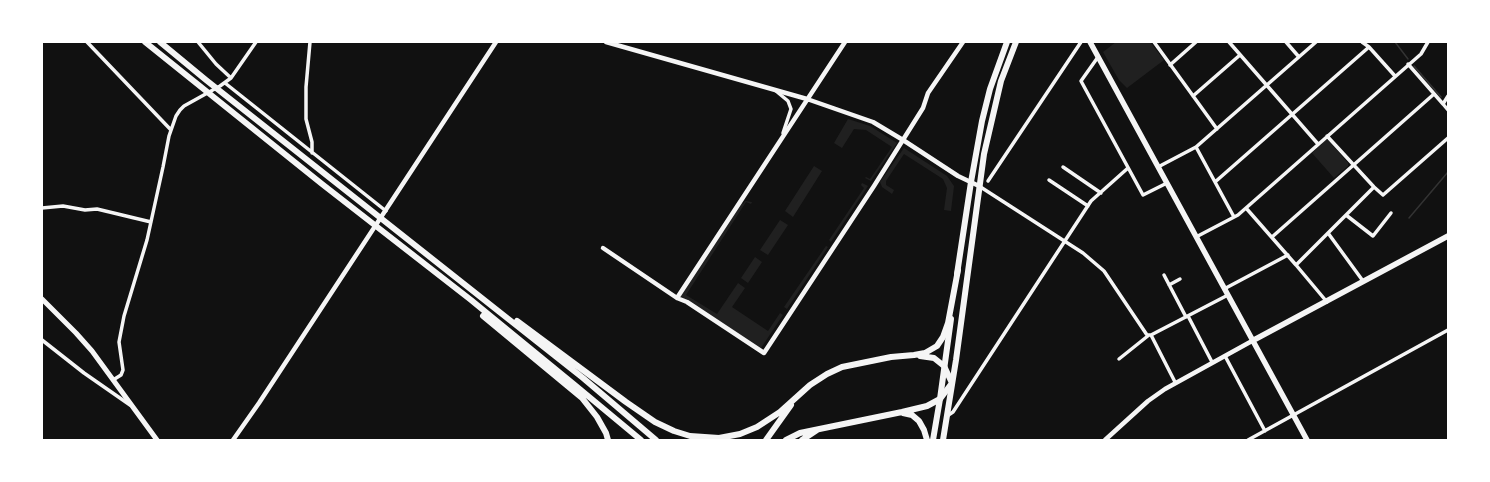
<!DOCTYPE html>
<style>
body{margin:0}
#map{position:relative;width:1490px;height:482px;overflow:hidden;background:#111;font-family:Spectral,serif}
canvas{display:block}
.frame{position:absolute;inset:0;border:43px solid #fff;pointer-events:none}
</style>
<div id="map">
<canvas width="1490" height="482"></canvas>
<div class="frame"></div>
</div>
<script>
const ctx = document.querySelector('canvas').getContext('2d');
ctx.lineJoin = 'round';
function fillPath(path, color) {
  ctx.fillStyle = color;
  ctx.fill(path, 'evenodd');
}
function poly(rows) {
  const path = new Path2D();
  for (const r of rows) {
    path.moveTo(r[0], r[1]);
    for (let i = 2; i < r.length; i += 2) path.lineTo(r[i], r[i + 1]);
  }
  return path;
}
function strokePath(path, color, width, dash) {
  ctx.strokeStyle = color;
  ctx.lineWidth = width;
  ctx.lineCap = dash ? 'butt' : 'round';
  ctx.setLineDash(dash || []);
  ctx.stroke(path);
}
const green = poly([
 [1116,42,1150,42,1164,60,1127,88,1119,80,1103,52],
 [848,119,870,126,897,143,871,181,865,178,866,177,870,179,892,147,866,130,854,129,842,148,834,143],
 [1325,140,1328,140,1348,163,1348,166,1334,178,1312,153],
 [904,148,947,176,954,186,951,211,944,210,947,188,943,179,904,154,886,181,886,185,894,190,892,194,882,187,880,182],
 [814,166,822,171,793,217,785,211],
 [862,183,868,186,831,242,829,240,864,188,861,185],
 [745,201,752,202,751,204,746,202,686,295,717,314,738,283,745,288,732,307,768,331,780,313,783,315,761,348,680,296,741,202,743,204],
 [780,220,788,225,768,255,760,250],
 [826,246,828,247,787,309,784,307],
 [755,257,762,262,748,283,741,278]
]);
const stream = poly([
 [1395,42,1408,59],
 [1414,66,1441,97],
 [1409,218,1448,172]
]);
const minor = poly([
 [87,42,171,130],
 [198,42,216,64,231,78],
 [310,42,306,87,306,119,312,142,312,153],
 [1154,42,1217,129],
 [1229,42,1318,144],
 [1286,42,1299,57],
 [1362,42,1369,47,1395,76],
 [1098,57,1081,81,1143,195,1167,183],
 [1408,64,1443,104],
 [1170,65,1196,42],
 [225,83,386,211],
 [776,91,788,101,791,109,783,133],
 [1193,96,1240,55],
 [1448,96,1443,104,1448,110],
 [1327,136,1374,187,1383,195,1448,138],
 [1196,147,1234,217],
 [1063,167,1101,193],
 [1158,167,1196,147,1316,42],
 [1049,180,1088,206],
 [988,181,1081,42],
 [1215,182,1369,47],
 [979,186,1083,253,1104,271,1147,335,1151,335,1228,295],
 [42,208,63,206,85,210,97,209,151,222],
 [1246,208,1296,265,1327,302],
 [1346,215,1373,236,1391,213],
 [1328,233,1363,281],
 [1196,237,1238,215,1421,54,1428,42],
 [1272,237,1434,94],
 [1296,265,1374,187],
 [1164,275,1186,317],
 [1169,285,1180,279],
 [1224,289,1288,255],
 [1188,316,1212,362],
 [1151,335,1175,382],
 [42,340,84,373,130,405],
 [1225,356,1265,431],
 [1119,359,1149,335],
 [113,380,121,375,123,370,119,342,124,316,147,240,163,167,169,136,176,116,180,110,184,106,220,86,231,78,256,42],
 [947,416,953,412,1091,201,1128,168],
 [1248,440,1448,330]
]);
const tertiary = poly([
 [606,42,807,99,873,122,903,140,958,176,979,186],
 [603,248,677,298,687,302,764,353,874,186,923,108,928,93,963,42],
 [677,298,845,42],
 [233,440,259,403,496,42],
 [1105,440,1148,401,1165,389,1252,341]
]);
const secondary = poly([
 [42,299,76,333,92,351,157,440]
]);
const primary = poly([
 [1090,42,1307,440],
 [1252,341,1448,236]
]);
const trunk = poly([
 [957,274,971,182,982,121,990,89,1007,42],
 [933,440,940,399,951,319],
 [943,440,956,360,984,154,1001,81,1016,42]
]);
const motorway = poly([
 [145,42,322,184,471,300,576,386,641,440],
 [160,42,206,80,583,378,656,440],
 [483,316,582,398,597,417,606,433,608,440],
 [517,321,626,402,655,422,674,431,690,436,719,438,740,434,757,427,780,412,810,385,827,374,842,367,891,357,914,355,925,353,937,346,943,337,948,323,958,270],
 [903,413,912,415,919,421,924,430,927,440],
 [766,440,791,405],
 [786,440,800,433,902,412,927,406,940,399,952,383,944,366,934,358,920,356],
 [802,440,817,430]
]);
fillPath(green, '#202020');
strokePath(stream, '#333', 1.5);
strokePath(minor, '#f5f5f5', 3.5);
strokePath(tertiary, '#f5f5f5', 4.5);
strokePath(secondary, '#f5f5f5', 5);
strokePath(primary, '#f5f5f5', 5.5);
strokePath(trunk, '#f5f5f5', 6);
strokePath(motorway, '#f5f5f5', 6);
</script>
